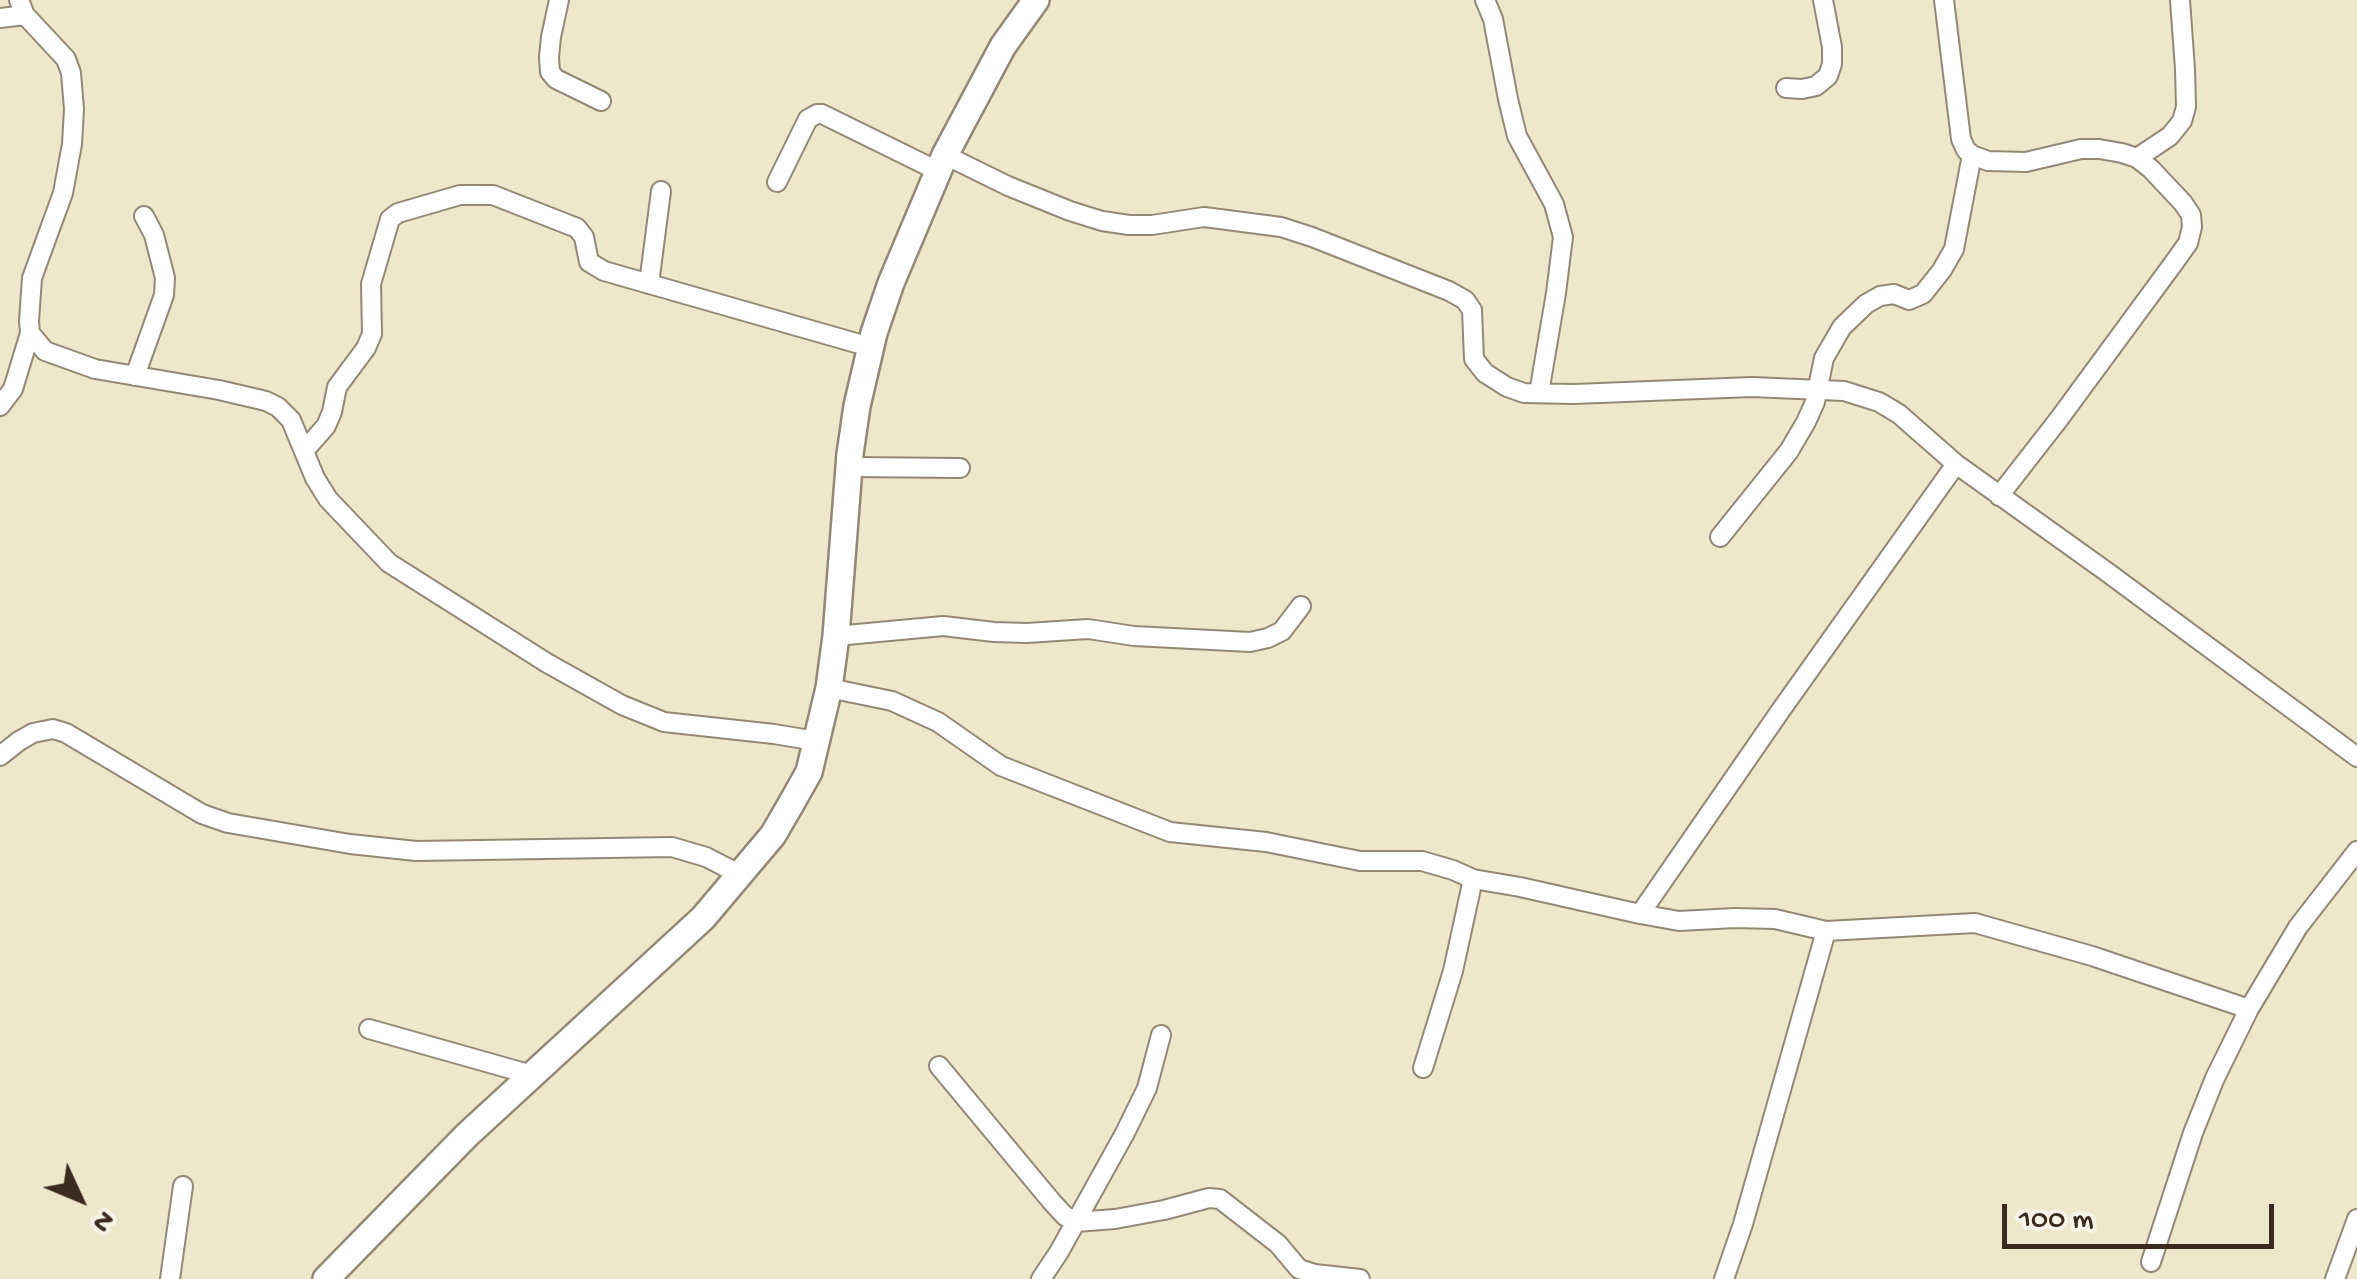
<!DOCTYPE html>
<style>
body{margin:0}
#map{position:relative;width:2357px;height:1279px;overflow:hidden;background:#eee7cc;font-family:"Gochi Hand",sans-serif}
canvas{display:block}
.north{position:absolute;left:30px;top:1149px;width:100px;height:100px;-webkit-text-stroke:8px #f7f3e8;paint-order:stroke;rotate:134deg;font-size:28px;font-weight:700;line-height:40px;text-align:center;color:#3b2a1e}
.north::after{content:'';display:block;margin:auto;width:35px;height:45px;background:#3b2a1e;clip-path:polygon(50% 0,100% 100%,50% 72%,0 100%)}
.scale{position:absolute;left:2002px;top:1204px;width:272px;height:45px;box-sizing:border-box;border:5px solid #3b2a1e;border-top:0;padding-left:12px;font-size:30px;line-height:35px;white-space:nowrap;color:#3b2a1e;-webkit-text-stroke:8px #f7f3e8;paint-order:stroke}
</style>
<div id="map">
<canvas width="2357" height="1279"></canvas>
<div class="north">N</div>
<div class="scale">100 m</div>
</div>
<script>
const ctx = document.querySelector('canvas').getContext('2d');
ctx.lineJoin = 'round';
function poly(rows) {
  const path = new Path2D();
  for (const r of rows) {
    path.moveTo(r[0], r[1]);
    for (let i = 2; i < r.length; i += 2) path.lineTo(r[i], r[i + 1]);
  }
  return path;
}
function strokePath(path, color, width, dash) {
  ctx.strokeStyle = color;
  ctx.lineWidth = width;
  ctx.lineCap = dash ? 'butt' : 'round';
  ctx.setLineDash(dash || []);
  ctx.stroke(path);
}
const street = poly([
 [559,0,551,37,549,57,550,72,556,79,601,101],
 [1485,0,1493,19,1508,99,1517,136,1554,204,1563,237,1556,293,1539,393],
 [1944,0,1961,139,1966,150,1972,155,1988,161,2026,162,2081,149,2099,149,2122,153,2137,158,2151,169,2183,203,2191,215,2192,227,2188,243,2173,264,2059,419,1999,496],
 [0,18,25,15],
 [1786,88,1802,89,1816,86,1828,76,1832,64,1832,47,1823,0],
 [945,155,1008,186,1070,211,1102,221,1129,225,1152,225,1204,217,1281,227,1312,237,1449,291,1465,300,1472,310,1474,359,1485,373,1507,387,1524,393,1574,394,1752,387,1844,391,1879,402,1899,414,1956,464,2107,572,2357,757],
 [2137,158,2170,136,2182,121,2186,107,2185,69,2180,0],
 [777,182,808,119,817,114,822,114,938,171],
 [649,284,661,191],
 [30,333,45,351,95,369,219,390,266,401,278,407,291,420,315,478,328,499,389,563,547,663,622,705,664,722,774,734,816,741],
 [135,376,164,295,165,278,154,235,144,216],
 [0,406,13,389,30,333,29,321,32,278,63,193,72,144,74,109,71,73,66,59,25,15,19,0],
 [304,451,326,426,332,412,337,387,366,348,372,334,371,284,390,219,398,213,460,195,493,195,577,228,584,237,589,262,604,271,870,347],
 [849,467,960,468],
 [1720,537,1789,451,1806,422,1815,402,1824,358,1842,327,1866,304,1880,296,1894,294,1909,300,1923,294,1942,270,1954,249,1972,155],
 [836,636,943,626,994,632,1027,633,1088,629,1134,636,1250,642,1268,638,1282,631,1301,606],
 [829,688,892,701,938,722,1001,766,1170,832,1266,842,1360,861,1422,861,1453,870,1473,879,1520,887,1640,914,1679,921,1735,918,1775,919,1826,931,1975,923,2092,956,2249,1009],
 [0,756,19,741,33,733,53,729,66,733,202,814,228,823,350,844,416,851,672,847,706,857,741,875],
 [1640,914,1781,710,1956,464],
 [369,1029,532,1075],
 [939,1066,1052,1202,1065,1216,1076,1222,1115,1219,1164,1210,1209,1198,1220,1199,1278,1244,1299,1269,1315,1274,1360,1279],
 [1423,1068,1453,971,1473,879],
 [2151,1262,2193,1133,2215,1078,2249,1009,2298,927,2357,851],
 [170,1279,183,1186],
 [1041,1279,1059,1252,1125,1133,1147,1088,1161,1035],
 [1724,1279,1743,1224,1826,931],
 [2335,1279,2357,1219]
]);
const secondary = poly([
 [326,1279,467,1135,703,918,773,835,791,804,809,772,829,688,836,636,850,454,857,406,874,333,891,283,945,155,1003,46,1036,0]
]);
strokePath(street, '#948875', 22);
strokePath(secondary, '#948875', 30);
strokePath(street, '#fff', 18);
strokePath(secondary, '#fff', 25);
</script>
